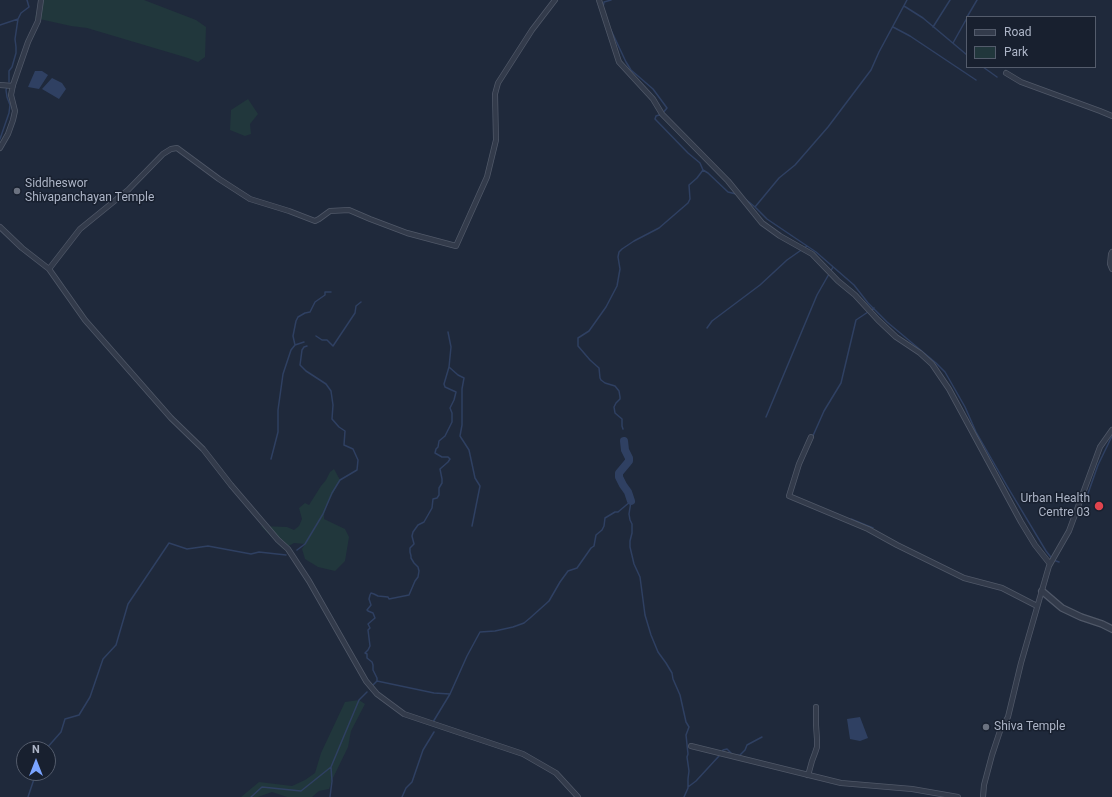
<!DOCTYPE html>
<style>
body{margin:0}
#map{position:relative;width:1112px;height:797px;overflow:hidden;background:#1f293b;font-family:Roboto,sans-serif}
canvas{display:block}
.legend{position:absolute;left:966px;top:16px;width:130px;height:52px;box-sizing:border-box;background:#18202f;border:1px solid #545c6c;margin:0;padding:5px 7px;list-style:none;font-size:12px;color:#adb5c7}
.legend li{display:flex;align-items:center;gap:8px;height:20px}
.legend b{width:20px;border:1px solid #545c6c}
.north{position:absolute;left:16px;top:741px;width:40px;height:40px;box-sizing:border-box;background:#18202f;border:1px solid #545c6c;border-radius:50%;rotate:0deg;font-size:11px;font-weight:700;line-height:16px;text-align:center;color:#adb5c7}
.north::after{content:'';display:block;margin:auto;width:14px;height:18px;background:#7aa4ff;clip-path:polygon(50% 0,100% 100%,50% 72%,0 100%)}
</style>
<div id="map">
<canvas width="1112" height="797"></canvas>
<ul class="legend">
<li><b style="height:5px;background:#333b4b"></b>Road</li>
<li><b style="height:11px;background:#21373c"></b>Park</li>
</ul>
<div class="north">N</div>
</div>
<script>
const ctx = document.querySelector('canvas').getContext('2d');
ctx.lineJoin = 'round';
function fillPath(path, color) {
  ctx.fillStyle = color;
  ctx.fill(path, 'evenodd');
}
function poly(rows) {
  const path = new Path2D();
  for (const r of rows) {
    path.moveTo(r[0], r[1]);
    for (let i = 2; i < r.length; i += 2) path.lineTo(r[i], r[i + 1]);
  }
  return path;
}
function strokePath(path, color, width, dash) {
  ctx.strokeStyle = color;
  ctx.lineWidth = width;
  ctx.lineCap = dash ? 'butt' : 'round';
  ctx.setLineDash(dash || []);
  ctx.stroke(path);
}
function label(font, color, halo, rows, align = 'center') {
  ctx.font = font + ' Roboto,sans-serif';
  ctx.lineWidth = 3;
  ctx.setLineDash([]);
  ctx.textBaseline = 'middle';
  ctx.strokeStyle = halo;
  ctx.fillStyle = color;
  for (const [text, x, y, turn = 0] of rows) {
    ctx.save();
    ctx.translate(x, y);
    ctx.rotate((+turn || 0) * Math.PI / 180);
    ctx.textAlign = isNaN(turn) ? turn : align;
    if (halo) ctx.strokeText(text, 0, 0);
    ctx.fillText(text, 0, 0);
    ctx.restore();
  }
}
const green = poly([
 [40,0,144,0,196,20,206,27,205,57,198,62,188,58,87,28,71,26,35,18],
 [248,99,258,114,250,124,251,134,245,136,230,130,231,110],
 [334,469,340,480,327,505,324,515,324,519,345,529,349,537,345,561,335,571,318,567,305,559,302,549,305,544,294,543,283,549,261,526,287,527,294,530,299,526,302,519,299,508,305,503,309,505,321,486,326,480,330,472],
 [359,700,365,704,351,731,348,747,332,780,329,789,319,791,312,797,287,797,272,792,258,797,241,797,259,782,292,786,305,780,315,773,321,753,345,702]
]);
const water = poly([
 [35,71,42,71,48,75,39,89,28,87],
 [52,78,62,83,66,89,59,99,42,89],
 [860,717,868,738,860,741,850,739,847,719]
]);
const stream = poly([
 [904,6,923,18,967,55],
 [603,8,604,2,611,0],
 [967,17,977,0],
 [0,25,18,19],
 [893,27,910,36,976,80],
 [933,27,950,0],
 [610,28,626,62,631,70,653,89,667,108,662,114,656,116,655,119,688,153,700,163,703,170,697,178,689,185,690,199,688,203,659,228,634,241,622,249,619,252,618,257,620,269,617,286,606,307,589,331,578,338,578,346,590,360,599,368,600,378,601,380,605,383,615,386,619,391,620,397,620,399,616,403,614,407,615,413,622,419,622,426,623,429],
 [953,43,967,18],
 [983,67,997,77],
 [9,82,9,71,12,67,16,53,16,47,15,39,18,19,21,13,29,7,27,0],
 [0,139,9,113,10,105,7,97,6,90,7,87],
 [703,170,708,173,728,192,736,194],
 [744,198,755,207,779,178,795,165,828,127,871,70,879,52,907,0],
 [755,207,767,219,816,252,854,285,868,303,887,322,936,363,945,372,965,407,976,432,1007,486,1046,551,1053,560,1059,562],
 [707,328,712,321,760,285,787,260,807,246],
 [316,336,322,340,327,340,333,346,355,313,356,306,361,302],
 [295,345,293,336,296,321,298,317,305,313,310,312,315,302,325,295,325,292,331,292],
 [449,367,458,375,464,378,462,389,462,425,460,436,469,450,475,478,480,486,472,526],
 [766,417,817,295,833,267],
 [812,438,824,411,841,383,856,320,874,308],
 [271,459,278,432,278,410,283,374,291,350,295,345,304,342],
 [631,501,629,514,630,520,632,524,632,533,630,541,630,547,634,564,640,577,645,615,651,635,658,652,666,663,672,673,673,679,680,695,686,722,689,727,686,735,688,754,687,757,689,771,688,779,688,788,684,797],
 [1085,502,1098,465,1112,436],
 [851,519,873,528],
 [297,550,305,544,323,514,332,493,340,480,357,470,358,460,353,449,344,445,345,431,339,427,332,419,333,405,331,391,326,384,306,371,300,365,302,350,304,347,307,346],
 [377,681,434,693,450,694,467,656,480,632,495,631,513,627,524,623,530,618,549,601,560,582,568,571,577,568,591,548,594,546,596,535,602,530,604,526,605,518,615,512,618,512,631,501],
 [373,685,377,681,377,678,373,670,373,665,372,662,367,658,367,654,365,653,368,650,370,646,368,630,370,628,368,624,375,618,373,613,368,611,367,610,371,605,369,599,370,595,371,593,374,594,378,596,388,597,389,599,409,595,415,581,418,577,419,571,418,567,414,563,411,558,411,556,410,552,410,548,414,544,412,536,413,532,418,525,424,522,432,508,433,499,437,498,439,495,439,488,442,483,442,479,440,469,448,462,450,459,448,457,442,457,435,453,436,449,438,447,439,441,445,436,452,422,452,413,450,408,454,400,456,392,445,387,444,384,449,367,451,347,448,332],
 [433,722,450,694],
 [46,749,61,732,65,719,79,715,90,697,103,659,116,645,128,604,169,543,187,549,208,546,251,554,259,552,286,555],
 [722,752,723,750,727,749,732,754],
 [738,755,739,756,745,750,747,745,762,737],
 [688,787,696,781,719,756],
 [28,797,36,773],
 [251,797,262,787,301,791,331,767,359,700,367,692],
 [330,797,332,781,331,767],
 [402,797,406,788,412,782,423,750,434,732]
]);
const river = poly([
 [624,441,625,450,629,458,629,461,619,473,619,477,623,485,628,492,631,501]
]);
const minor = poly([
 [599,0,619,62,653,99,662,114,728,181,762,223,780,236,812,254,838,281,855,295,878,320,896,337,920,353,932,364,949,389,1021,522,1035,545,1050,564],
 [1006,73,1021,82,1100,111,1112,116],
 [0,85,13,86],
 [0,148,8,134,13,120,15,111,11,95,13,85,28,42,38,21,41,0],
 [0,227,22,248,49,269,85,320,171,418,203,449,231,485,278,540,288,549,309,581,366,681,377,694,404,714,523,754,556,773,578,797],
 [1112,252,1111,254,1110,264,1112,269],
 [49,269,80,229,128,190,163,154,171,149,177,148,219,179,250,199,289,211,315,221,319,219,330,211,349,210,370,219,407,233,456,246,487,177,496,140,495,94,498,83,532,30,555,0],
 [811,437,799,464,789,496,868,529,897,545,964,578,1002,588,1037,606],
 [691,746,841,783,912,789,958,797],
 [807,775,809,772,812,761,815,753,817,747,817,739,816,725,816,707],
 [983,797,984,785,992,755,1000,731,1008,717,1021,663,1049,566,1069,531,1100,447,1112,430]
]);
const tertiary = poly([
 [1042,591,1062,608,1081,617,1102,624,1112,629]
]);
const markers = [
 [17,191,4,"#6b7280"],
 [1099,506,5,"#e0444e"],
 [986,727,4,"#6b7280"]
];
const poiNames = [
 ["Siddheswor",25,184],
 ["Shivapanchayan Temple",25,198],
 ["Urban Health",1090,499,"right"],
 ["Centre 03",1090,513,"right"],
 ["Shiva Temple",994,727]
];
fillPath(green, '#21373c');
fillPath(water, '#2f4062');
strokePath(stream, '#2f4062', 1.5);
strokePath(river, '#2f4062', 8);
strokePath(minor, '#505868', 6);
strokePath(tertiary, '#505868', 8);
strokePath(minor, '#333b4b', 4.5);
strokePath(tertiary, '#333b4b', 5.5);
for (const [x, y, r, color] of markers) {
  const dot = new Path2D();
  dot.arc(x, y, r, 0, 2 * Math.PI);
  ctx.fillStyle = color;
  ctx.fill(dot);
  strokePath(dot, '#18202f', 1.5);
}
label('12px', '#adb5c7', '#18202f', poiNames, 'left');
</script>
